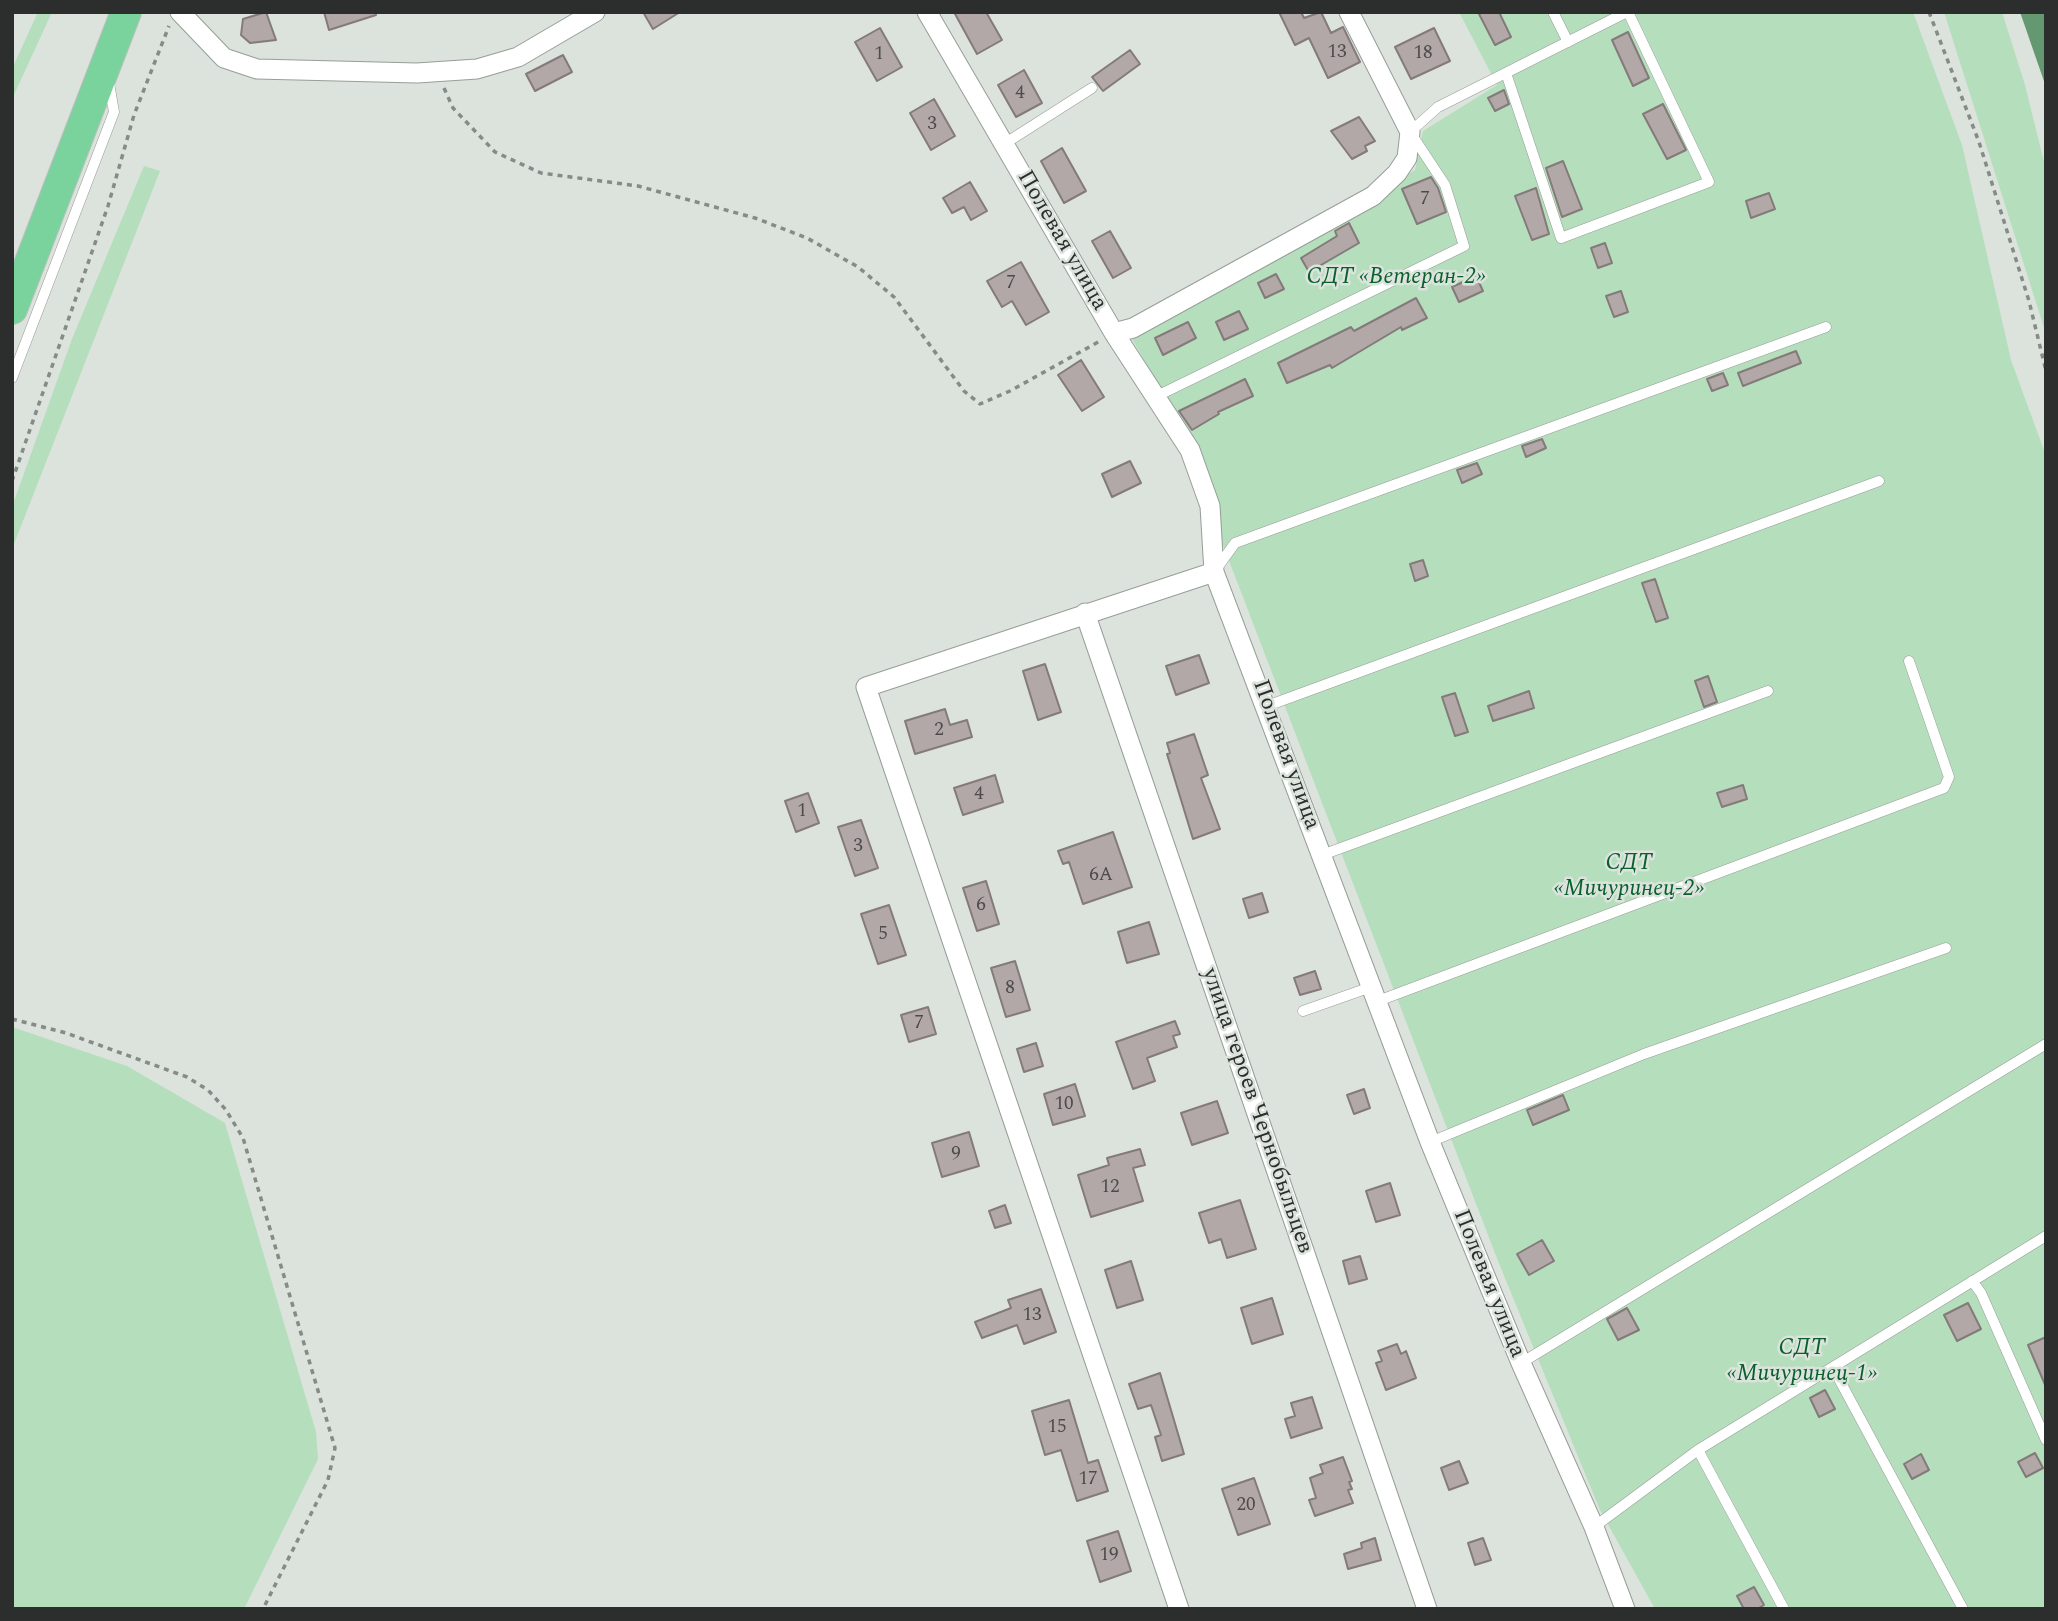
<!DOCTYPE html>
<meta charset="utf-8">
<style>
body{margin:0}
#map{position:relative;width:2058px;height:1621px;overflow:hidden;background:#dbe3dc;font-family:Spectral,serif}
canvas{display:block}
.frame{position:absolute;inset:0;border:14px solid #2b2e2c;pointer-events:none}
</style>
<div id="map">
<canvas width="2058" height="1621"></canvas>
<div class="frame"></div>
</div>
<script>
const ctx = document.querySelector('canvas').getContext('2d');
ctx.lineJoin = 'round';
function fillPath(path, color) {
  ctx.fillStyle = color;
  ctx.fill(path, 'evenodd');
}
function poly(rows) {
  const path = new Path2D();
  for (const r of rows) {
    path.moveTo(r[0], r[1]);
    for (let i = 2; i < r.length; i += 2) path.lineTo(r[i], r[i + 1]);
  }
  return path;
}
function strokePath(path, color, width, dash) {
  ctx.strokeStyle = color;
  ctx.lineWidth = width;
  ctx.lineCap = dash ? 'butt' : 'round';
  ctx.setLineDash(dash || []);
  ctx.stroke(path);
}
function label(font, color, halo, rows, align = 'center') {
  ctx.font = font + ' Spectral,serif';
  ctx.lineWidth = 5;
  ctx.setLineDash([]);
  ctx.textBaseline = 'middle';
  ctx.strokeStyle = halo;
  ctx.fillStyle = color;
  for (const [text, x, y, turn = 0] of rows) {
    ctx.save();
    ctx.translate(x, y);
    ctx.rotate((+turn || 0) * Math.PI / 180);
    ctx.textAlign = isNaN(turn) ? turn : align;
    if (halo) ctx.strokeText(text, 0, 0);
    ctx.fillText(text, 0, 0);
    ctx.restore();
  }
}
const green = poly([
 [38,12,52,12,12,99,12,69],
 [1459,12,1913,12,1962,145,2011,360,2046,456,2046,1609,1655,1609,1600,1510,1498,1261,1218,532,1207,467,1132,339,1415,170,1423,131,1497,85],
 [1944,12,2002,12,2025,85,2046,170,2046,334],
 [144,166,160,171,12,549,12,507,72,339],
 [12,1027,127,1066,225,1123,316,1432,318,1459,244,1609,12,1609]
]);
const water = poly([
 [2020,12,2046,12,2046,87]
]);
const building = poly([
 [266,12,276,40,250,43,241,35,243,19,266,12],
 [324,12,375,12,376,15,329,30,324,12],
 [643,12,680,12,653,29,643,12],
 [954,12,986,12,1002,40,977,54,954,12],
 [1279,12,1301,12,1304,18,1321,12,1331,33,1343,27,1360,62,1328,78,1309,38,1295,45,1279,12],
 [1478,12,1499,12,1511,37,1495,45,1478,12],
 [880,28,902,67,877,81,855,42,880,28],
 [1434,28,1450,61,1411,79,1395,47,1434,28],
 [1628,32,1649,78,1633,86,1612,40,1628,32],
 [1130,50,1140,64,1103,91,1092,77,1130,50],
 [563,55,572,72,535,91,526,74,563,55],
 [1024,70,1042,103,1016,117,998,85,1024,70],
 [1504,90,1509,104,1495,111,1488,98,1504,90],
 [934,99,955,136,931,150,910,113,934,99],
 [1663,104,1686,150,1667,159,1643,114,1663,104],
 [1359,117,1375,141,1365,146,1367,151,1352,159,1331,131,1359,117],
 [1062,148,1086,191,1064,203,1041,161,1062,148],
 [1563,161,1582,209,1562,217,1546,168,1563,161],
 [1431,177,1438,188,1446,212,1417,224,1402,189,1431,177],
 [970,182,987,211,971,220,964,207,952,213,943,198,970,182],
 [1536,188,1549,234,1532,240,1515,196,1536,188],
 [1769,193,1775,209,1751,218,1746,201,1769,193],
 [1349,223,1359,243,1309,272,1301,258,1337,236,1335,231,1349,223],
 [1110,231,1131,268,1113,278,1092,241,1110,231],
 [1605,243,1612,263,1598,268,1591,248,1605,243],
 [1021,262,1049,312,1026,325,1012,301,1002,307,987,281,1021,262],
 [1276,274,1284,289,1265,298,1258,283,1276,274],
 [1476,276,1483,291,1459,302,1452,287,1476,276],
 [1621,291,1628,312,1614,317,1606,296,1621,291],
 [1416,298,1427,318,1402,330,1401,327,1332,368,1330,365,1287,383,1278,363,1351,327,1354,331,1416,298],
 [1239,311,1248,329,1224,340,1216,322,1239,311],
 [1188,322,1196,338,1163,355,1155,338,1188,322],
 [1796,351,1801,363,1743,386,1738,373,1796,351],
 [1081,360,1104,397,1082,411,1058,375,1081,360],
 [1723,373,1728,385,1712,391,1707,379,1723,373],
 [1245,379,1253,396,1218,412,1219,414,1192,430,1179,411,1245,379],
 [1542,439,1546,448,1526,457,1522,446,1542,439],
 [1130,461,1141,483,1112,497,1102,474,1130,461],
 [1477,463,1482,474,1462,483,1457,470,1477,463],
 [1423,560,1428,576,1415,581,1410,564,1423,560],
 [1655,579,1668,618,1656,622,1642,583,1655,579],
 [1199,655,1209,683,1176,695,1166,666,1199,655],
 [1045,664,1061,712,1038,720,1023,671,1045,664],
 [1708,676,1717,702,1704,707,1695,681,1708,676],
 [1529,691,1534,708,1493,721,1488,706,1529,691],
 [1455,693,1468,732,1455,736,1442,697,1455,693],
 [945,709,950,725,967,720,972,737,915,754,905,721,945,709],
 [1194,734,1208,775,1201,778,1220,829,1193,839,1167,754,1170,753,1167,743,1194,734],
 [995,775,1003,802,963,815,954,788,995,775],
 [1743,785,1747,799,1722,807,1717,793,1743,785],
 [808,793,819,823,796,832,785,801,808,793],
 [861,820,878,868,855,876,838,827,861,820],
 [1113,832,1132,887,1083,904,1069,862,1063,864,1058,851,1113,832],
 [986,881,999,924,977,931,963,888,986,881],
 [1262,893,1268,912,1249,918,1243,899,1262,893],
 [889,905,906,955,878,964,861,914,889,905],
 [1149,922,1159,954,1127,963,1118,932,1149,922],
 [1015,961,1030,1010,1006,1017,991,968,1015,961],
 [1315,971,1321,989,1300,995,1294,978,1315,971],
 [928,1007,936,1034,909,1042,901,1015,928,1007],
 [1175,1021,1180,1034,1173,1036,1177,1047,1147,1058,1155,1081,1133,1089,1116,1042,1175,1021],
 [1036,1043,1043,1066,1024,1072,1017,1049,1036,1043],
 [1075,1084,1085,1116,1053,1125,1044,1094,1075,1084],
 [1364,1089,1370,1108,1354,1114,1347,1095,1364,1089],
 [1563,1095,1569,1110,1533,1125,1527,1110,1563,1095],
 [1217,1101,1228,1133,1192,1145,1181,1113,1217,1101],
 [969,1132,979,1166,942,1177,932,1143,969,1132],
 [1140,1149,1145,1165,1133,1168,1143,1201,1091,1217,1078,1175,1109,1165,1107,1158,1140,1149],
 [1390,1183,1400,1215,1376,1222,1366,1191,1390,1183],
 [1240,1200,1256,1249,1227,1258,1221,1239,1209,1243,1199,1213,1240,1200],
 [1005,1205,1011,1223,995,1228,989,1211,1005,1205],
 [1542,1240,1554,1261,1529,1275,1517,1254,1542,1240],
 [1360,1256,1367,1279,1349,1284,1343,1261,1360,1256],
 [1131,1261,1143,1300,1117,1308,1105,1270,1131,1261],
 [1041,1289,1056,1332,1024,1344,1017,1325,982,1338,975,1322,1011,1308,1008,1300,1041,1289],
 [1272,1298,1283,1334,1252,1344,1241,1308,1272,1298],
 [1968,1303,1981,1329,1957,1341,1944,1315,1968,1303],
 [1627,1308,1639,1330,1618,1340,1607,1319,1627,1308],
 [2046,1337,2046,1387,2028,1345,2046,1337],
 [1397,1344,1401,1354,1406,1351,1416,1378,1386,1390,1376,1363,1382,1361,1378,1351,1397,1344],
 [1160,1373,1184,1454,1162,1461,1155,1437,1161,1435,1151,1405,1138,1409,1129,1384,1160,1373],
 [1825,1390,1835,1409,1819,1417,1810,1398,1825,1390],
 [1312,1397,1322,1428,1291,1438,1285,1419,1295,1416,1291,1403,1312,1397],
 [1069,1400,1088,1463,1098,1460,1108,1491,1077,1501,1061,1450,1045,1455,1032,1411,1069,1400],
 [2035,1453,2043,1468,2026,1477,2018,1462,2035,1453],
 [1921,1454,1929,1470,1912,1479,1904,1464,1921,1454],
 [1343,1457,1352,1481,1349,1482,1352,1489,1348,1490,1353,1503,1315,1516,1309,1500,1316,1498,1310,1478,1323,1473,1320,1465,1343,1457],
 [1459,1461,1468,1483,1449,1490,1441,1468,1459,1461],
 [1254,1478,1270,1524,1238,1535,1222,1489,1254,1478],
 [1118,1531,1131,1571,1100,1582,1087,1541,1118,1531],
 [1375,1538,1381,1560,1348,1569,1344,1554,1362,1548,1361,1543,1375,1538],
 [1483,1538,1491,1560,1475,1565,1468,1543,1483,1538],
 [1754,1587,1764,1605,1757,1609,1744,1609,1737,1596,1754,1587]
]);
const path = poly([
 [1929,12,1979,142,2029,301,2046,371],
 [444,88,453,108,495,152,541,173,638,186,755,218,807,238,858,267,894,297,964,391,980,404,1010,391,1100,341],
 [12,481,108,206,134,115,169,26],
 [12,1019,66,1033,187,1077,208,1090,226,1110,243,1138,335,1448,328,1480,263,1609]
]);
const service = poly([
 [1553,12,1568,42],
 [1506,73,1561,238,1709,182,1628,12],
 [1004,144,1092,88],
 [12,378,114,112,109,83],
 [1157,396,1464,246,1445,185,1410,132,1438,107,1627,12],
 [1217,568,1235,543,1826,327],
 [1267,706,1879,481],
 [1322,855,1768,691],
 [1378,1001,1944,788,1949,777,1909,661],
 [1303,1011,1371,987],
 [1430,1142,1644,1054,1946,948],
 [1972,1281,1981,1293,2046,1440],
 [1521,1363,2046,1044],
 [1833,1368,1963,1609],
 [1698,1450,1784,1609],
 [1594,1527,1698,1450,2046,1236]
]);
const minor = poly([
 [180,12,224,58,257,69,417,73,477,69,518,57,595,12],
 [927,12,1114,333,1190,450,1210,506,1214,572,1430,1142,1521,1363,1594,1527,1625,1609],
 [1114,333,1133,328,1373,196,1397,173,1407,158,1410,132,1349,12],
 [1085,613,1427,1609],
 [1179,1609,866,687,1214,572]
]);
const primary = poly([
 [12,309,126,12]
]);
const numberNames = [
 ["13",1337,53],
 ["18",1423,54],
 ["1",879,55],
 ["4",1020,94],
 ["3",932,125],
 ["7",1425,200],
 ["7",1011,284],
 ["2",939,731],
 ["4",979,795],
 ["1",802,812],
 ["3",858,847],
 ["6А",1101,876],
 ["6",981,906],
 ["5",883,935],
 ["8",1010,989],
 ["7",919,1024],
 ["10",1064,1105],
 ["9",956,1155],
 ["12",1110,1188],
 ["13",1032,1316],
 ["15",1057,1428],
 ["17",1088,1480],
 ["20",1246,1506],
 ["19",1109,1556]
];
const streetNames = [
 ["Полевая улица",1061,241,60],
 ["Полевая улица",1285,755,70],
 ["улица героев Чернобыльцев",1256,1111,71],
 ["Полевая улица",1488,1284,68]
];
const parkNames = [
 ["СДТ «Ветеран-2»",1396,278],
 ["СДТ",1629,864],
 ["«Мичуринец-2»",1629,890],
 ["СДТ",1802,1349],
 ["«Мичуринец-1»",1802,1375]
];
fillPath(green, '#b4debc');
fillPath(water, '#649870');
fillPath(building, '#b2a8a8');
strokePath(building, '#837a79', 2);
strokePath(service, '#979e98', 11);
strokePath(minor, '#979e98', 21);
strokePath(primary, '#bfc0c0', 32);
strokePath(path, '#858b86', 3.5, [5, 5]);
strokePath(service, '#fff', 10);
strokePath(minor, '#fff', 19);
strokePath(primary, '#7ad29d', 30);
label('19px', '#4d4c4b', null, numberNames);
label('23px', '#2b2e2c', '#dbe3dc', streetNames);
label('italic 23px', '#09602d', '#dbe3dc', parkNames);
</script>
